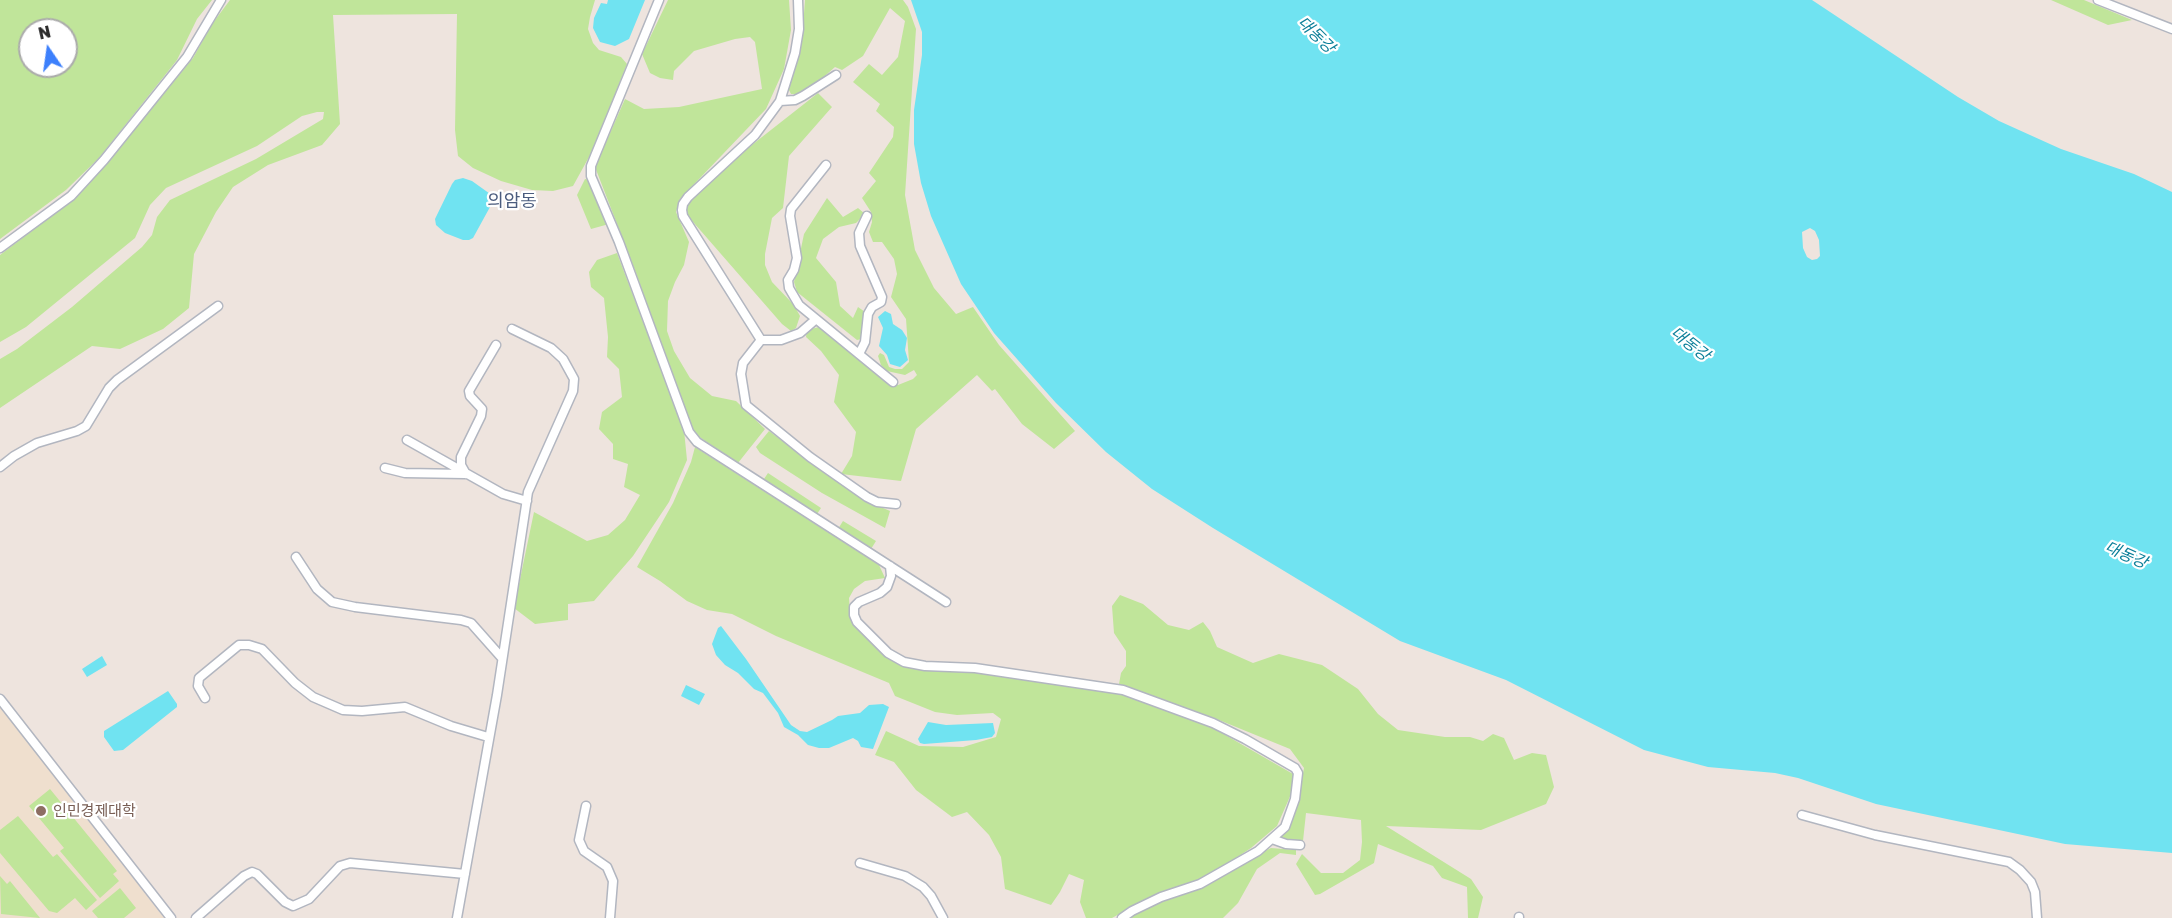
<!DOCTYPE html>
<meta charset="utf-8">
<style>
body{margin:0}
#map{position:relative;width:2172px;height:918px;overflow:hidden;background:#eee4de;font-family:"Golos Text",sans-serif}
canvas{display:block}
.north{position:absolute;left:18px;top:18px;width:60px;height:60px;box-sizing:border-box;background:#fff;border:2px solid #ababab;border-radius:50%;rotate:347deg;font-size:16px;font-weight:700;line-height:24px;text-align:center;color:#2c2c2c}
.north::after{content:'';display:block;margin:auto;width:21px;height:27px;background:#3d80fc;clip-path:polygon(50% 0,100% 100%,50% 72%,0 100%)}
</style>
<div id="map">
<canvas width="2172" height="918"></canvas>
<div class="north">N</div>
</div>
<script>
const ctx = document.querySelector('canvas').getContext('2d');
ctx.lineJoin = 'round';
function fillPath(path, color) {
  ctx.fillStyle = color;
  ctx.fill(path, 'evenodd');
}
function poly(rows) {
  const path = new Path2D();
  for (const r of rows) {
    path.moveTo(r[0], r[1]);
    for (let i = 2; i < r.length; i += 2) path.lineTo(r[i], r[i + 1]);
  }
  return path;
}
function strokePath(path, color, width, dash) {
  ctx.strokeStyle = color;
  ctx.lineWidth = width;
  ctx.lineCap = dash ? 'butt' : 'round';
  ctx.setLineDash(dash || []);
  ctx.stroke(path);
}
function label(font, color, halo, rows, align = 'center') {
  ctx.font = font + ' "Golos Text","Noto Sans KR",sans-serif';
  ctx.lineWidth = 4.5;
  ctx.setLineDash([]);
  ctx.textBaseline = 'middle';
  ctx.strokeStyle = halo;
  ctx.fillStyle = color;
  for (const [text, x, y, turn = 0] of rows) {
    ctx.save();
    ctx.translate(x, y);
    ctx.rotate((+turn || 0) * Math.PI / 180);
    ctx.textAlign = isNaN(turn) ? turn : align;
    if (halo) ctx.strokeText(text, 0, 0);
    ctx.fillText(text, 0, 0);
    ctx.restore();
  }
}
const education = poly([
 [0,704,164,918,0,918]
]);
const green = poly([
 [0,0,212,0,197,19,177,60,99,158,66,190,0,239],
 [30,30,66,30,66,66,30,66],
 [230,0,595,0,590,17,588,29,593,43,599,50,621,57,627,64,594,148,573,186,553,191,532,190,501,181,473,168,458,156,455,130,457,14,333,15,340,124,322,145,268,165,233,187,216,212,194,254,189,308,163,329,120,349,92,346,0,408,0,359,17,349,72,307,142,247,152,235,157,217,170,200,256,159,323,119,324,112,317,112,302,116,257,146,166,188,150,205,135,238,26,327,0,342,0,255,74,199,108,162,193,58,212,24],
 [668,0,789,0,791,30,784,69,766,109,680,199,676,212,689,242,684,265,675,282,668,301,667,331,674,351,690,378,712,396,736,401,765,429,738,463,692,432,636,273,595,167,625,99,644,109,679,107,762,89,755,42,750,37,735,39,694,51,674,71,673,80,660,78,650,73,642,54],
 [805,0,903,0,908,7,916,29,905,195,915,250,934,288,956,314,973,307,999,345,1075,431,1054,449,1022,424,995,389,992,391,977,375,916,429,901,481,841,474,852,456,856,432,834,402,839,375,821,351,806,337,807,330,819,327,890,385,898,385,913,379,917,375,914,370,905,375,887,371,881,365,878,356,880,353,884,355,889,367,895,369,902,369,909,362,906,319,891,297,897,274,894,259,882,242,873,242,869,232,872,222,871,212,862,198,876,181,869,173,893,137,894,127,876,111,880,104,853,82,869,64,882,75,898,57,905,21,890,8,863,56,842,70,835,67,817,83,799,94,791,94,788,88,802,40],
 [2051,0,2084,0,2132,20,2108,25],
 [818,93,832,107,789,156,783,208,772,218,765,254,765,265,772,282,794,305,800,316,796,328,791,331,782,324,687,215,687,206,692,199,748,148],
 [585,179,589,180,609,224,591,229,577,195],
 [827,198,843,217,858,208,865,214,856,223,839,227,823,239,816,258,836,282,840,306,853,318,858,307,865,312,862,339,857,340,797,292,794,282,804,234],
 [617,253,684,430,687,460,669,502,633,556,594,601,568,604,568,620,535,624,514,608,534,512,587,541,608,535,625,520,640,495,624,487,628,464,613,459,613,444,599,429,602,412,622,397,619,369,607,357,608,337,604,298,591,287,589,272,597,260],
 [769,431,835,480,869,502,890,511,885,528,822,493,760,453,756,447],
 [695,447,879,565,885,578,865,581,854,589,849,598,850,613,856,628,890,658,910,668,975,671,1123,694,1215,729,1293,774,1292,792,1277,826,1251,848,1224,866,1199,880,1154,895,1112,918,1086,918,1080,902,1084,880,1069,874,1060,892,1051,905,1005,889,1001,857,989,835,967,812,952,817,916,790,894,762,875,755,886,731,919,746,963,747,996,737,1001,719,993,713,957,715,935,712,895,696,889,683,776,636,732,614,707,610,687,601,660,581,637,567,673,503,691,462],
 [768,473,821,508,817,514,764,479],
 [843,521,876,541,871,549,838,529],
 [1120,595,1143,604,1168,625,1189,630,1203,622,1210,631,1217,647,1253,663,1279,654,1322,665,1358,689,1378,714,1398,730,1445,737,1470,737,1483,741,1493,734,1504,738,1514,760,1532,753,1546,755,1554,787,1546,804,1481,830,1386,826,1471,879,1483,897,1478,918,1468,918,1467,887,1442,878,1433,866,1378,844,1374,863,1320,894,1315,895,1296,864,1302,854,1321,873,1343,873,1360,860,1362,842,1361,820,1306,813,1303,841,1293,842,1280,836,1298,799,1304,768,1290,749,1214,718,1119,684,1121,673,1126,666,1126,651,1114,633,1112,606],
 [50,789,117,871,113,874,119,881,100,898,60,851,64,848,29,806],
 [18,816,53,857,57,854,97,900,86,910,75,898,57,913,49,911,0,853,0,830],
 [1271,848,1296,850,1296,855,1280,853,1257,869,1238,903,1223,918,1126,918],
 [0,876,7,884,10,881,40,918,1,914],
 [120,888,136,908,124,918,98,918,92,911]
]);
const water = poly([
 [608,0,645,0,629,39,615,46,600,42,593,28,594,18,601,3,607,4],
 [911,0,1812,0,1958,97,1999,121,2061,149,2134,174,2172,192,2172,853,2065,844,1876,804,1798,778,1775,773,1708,767,1644,750,1506,680,1400,641,1213,528,1152,489,1106,452,1056,403,994,333,961,284,931,216,921,183,914,144,914,110,922,55,922,32],
 [1810,228,1815,231,1819,240,1820,256,1817,259,1812,260,1807,257,1803,248,1802,232],
 [463,178,472,181,493,196,490,207,473,238,469,240,463,240,445,233,436,225,435,219,452,184,455,180],
 [885,311,891,314,893,324,902,330,907,338,905,350,908,360,900,367,890,364,887,355,879,346,883,328,878,317],
 [721,626,746,659,791,725,800,731,807,732,832,720,838,716,860,713,869,705,883,704,889,707,873,749,861,747,858,741,853,738,829,748,819,748,808,745,798,735,784,727,778,713,763,693,754,689,738,673,725,665,716,655,712,644,718,628],
 [102,656,107,665,87,677,82,669],
 [686,685,705,694,699,705,681,696],
 [168,691,177,704,177,707,123,750,114,751,104,737,104,731],
 [928,722,946,725,993,723,995,733,992,737,976,740,924,744,920,743,918,739]
]);
const minor = poly([
 [659,0,595,156,591,166,591,176,619,242,689,432,697,442,946,602],
 [798,0,799,29,795,53,780,101,755,135,688,197,683,204,682,210,683,216,761,340,743,363,741,374,746,405,810,457,867,497,877,502,896,504],
 [2098,0,2172,29],
 [780,101,795,100,803,96,836,75],
 [826,165,791,209,790,216,797,258,794,270,788,280,789,288,799,305,893,382],
 [0,248,71,196,104,160,187,57,221,0],
 [761,340,781,340,800,333,815,320],
 [859,354,865,342,868,314,872,307,881,302,882,297,860,246,859,233,867,216],
 [407,440,503,494,527,501],
 [0,467,14,456,37,443,77,431,86,426,109,388,117,380,218,306],
 [385,468,405,473,465,474],
 [466,474,461,465,461,457,481,416,482,409,470,396,469,391,496,345],
 [296,557,317,589,332,602,355,607,461,620,471,623,502,658],
 [890,566,891,576,887,587,880,593,859,602,854,607,854,615,857,622,888,653,904,662,925,666,975,668,1123,690,1213,723,1245,739,1295,768,1298,773,1295,799,1285,827,1258,851,1200,884,1161,897,1132,911,1122,918],
 [205,698,198,686,199,678,239,645,249,645,262,649,295,683,313,697,343,710,362,711,405,707,451,726,488,737],
 [0,699,171,918],
 [586,806,579,840,584,851,607,867,613,881,610,918],
 [1802,815,1875,835,2009,862,2020,870,2031,882,2035,892,2037,918],
 [1272,839,1286,844,1300,845],
 [860,863,905,876,923,887,931,896,943,918],
 [196,918,244,876,252,872,257,874,285,902,293,906,309,899,340,866,350,863,465,874],
 [457,918,497,695,528,492,573,391,574,379,563,359,551,348,512,329],
 [1519,918,1519,917]
]);
const markers = [
 [41,811,6,"#8d6e63"]
];
const educationNames = [
 ["인민경제대학",53,811]
];
const waterNames = [
 ["대동강",1316,35,44],
 ["대동강",1690,344,38],
 ["대동강",2126,555,24]
];
const quarterNames = [
 ["의암동",512,201]
];
fillPath(education, '#efdfce');
fillPath(green, '#c0e59a');
fillPath(water, '#70e3f1');
strokePath(minor, '#b2b6c0', 11);
strokePath(minor, '#fff', 8);
for (const [x, y, r, color] of markers) {
  const dot = new Path2D();
  dot.arc(x, y, r, 0, 2 * Math.PI);
  ctx.fillStyle = color;
  ctx.fill(dot);
  strokePath(dot, '#fff', 2);
}
label('15px', '#785e54', '#fff', educationNames, 'left');
label('italic 16px', '#0c7f99', '#fff', waterNames);
label('18px', '#4b5c7e', '#fff', quarterNames);
</script>
